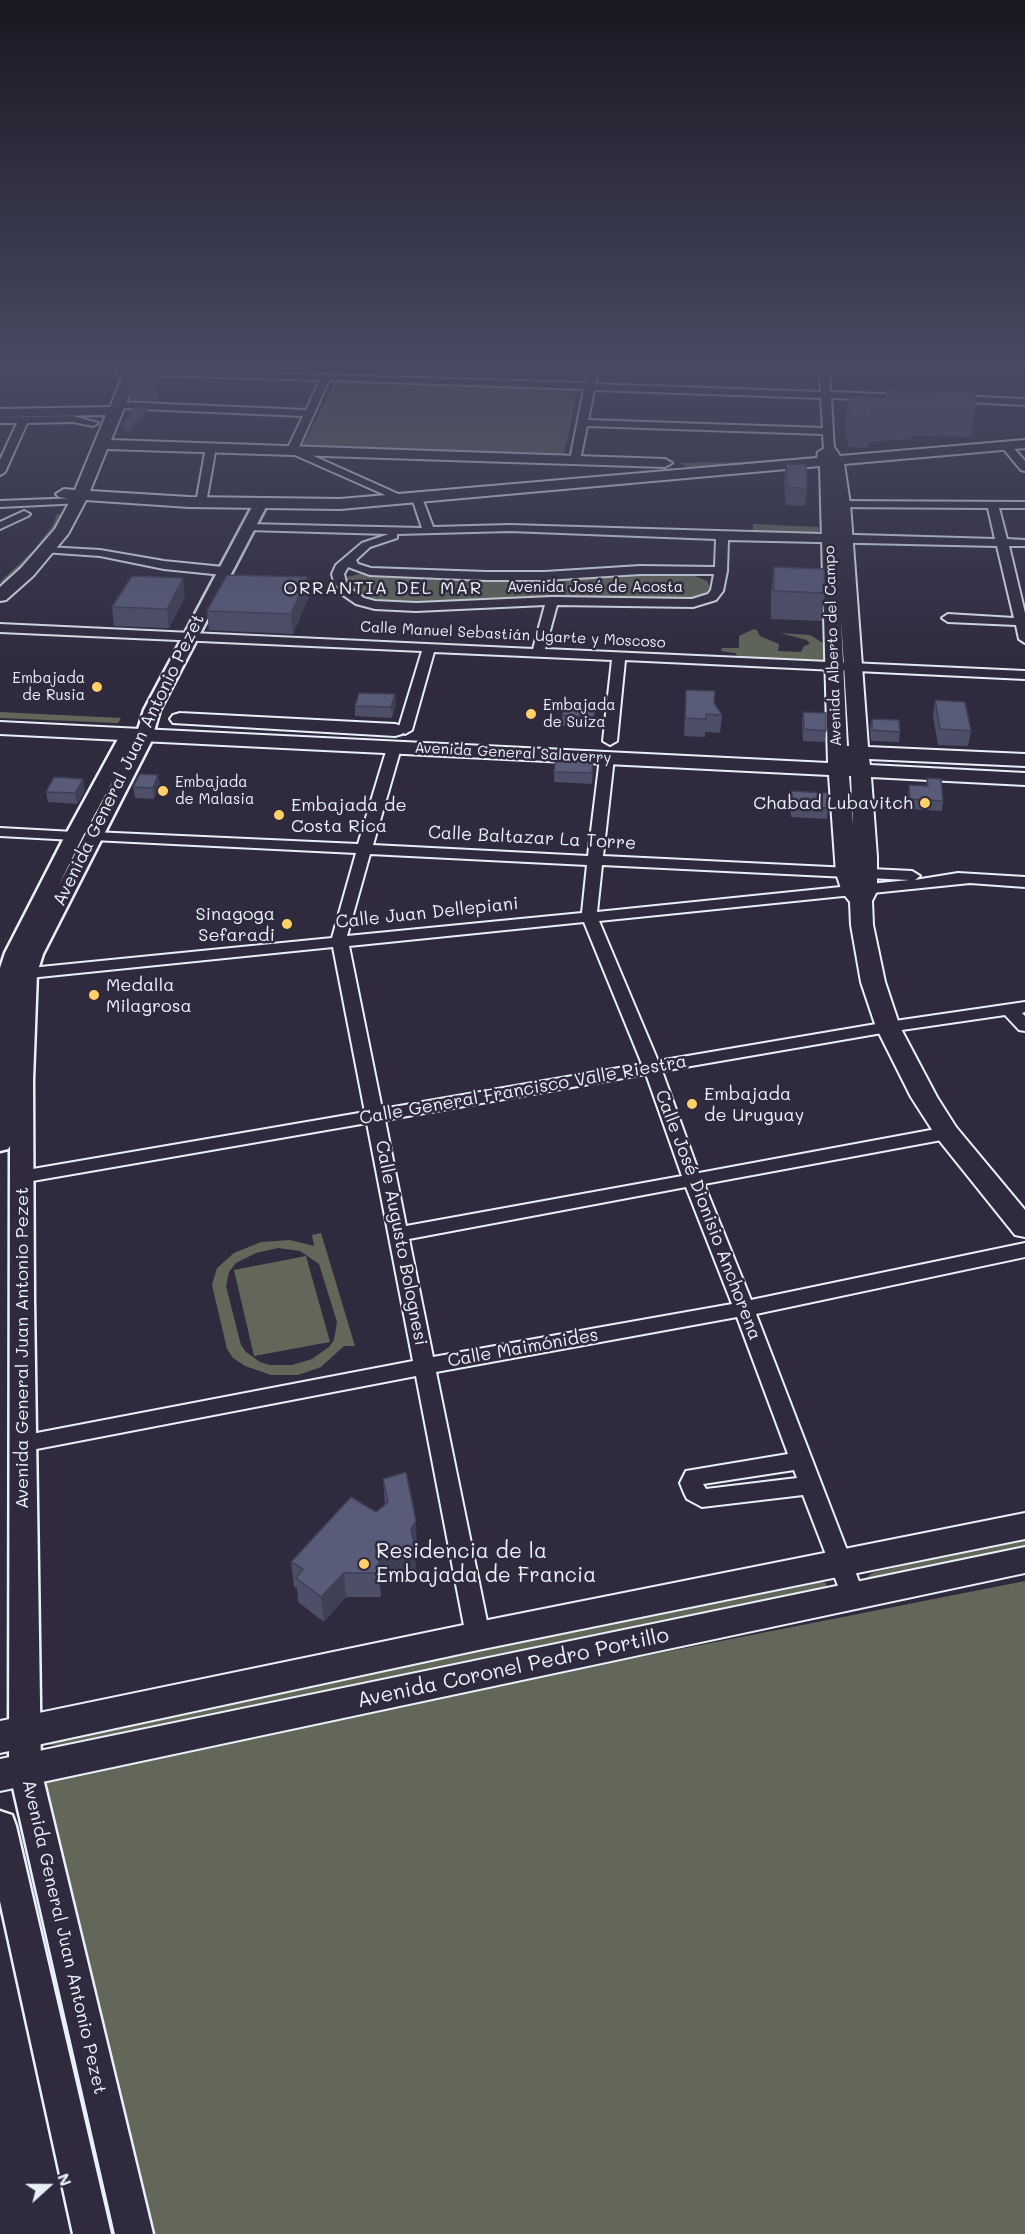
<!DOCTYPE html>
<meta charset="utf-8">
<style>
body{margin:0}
#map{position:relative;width:1025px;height:2234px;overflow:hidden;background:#2f2a3d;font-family:Mali,sans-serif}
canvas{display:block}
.north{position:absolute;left:18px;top:2156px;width:60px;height:60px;-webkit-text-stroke:4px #2f2a3d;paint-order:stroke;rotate:69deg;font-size:16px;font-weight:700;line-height:24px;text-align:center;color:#e8f1f8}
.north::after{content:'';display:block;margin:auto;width:21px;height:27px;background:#e8f1f8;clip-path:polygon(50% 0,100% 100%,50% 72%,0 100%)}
</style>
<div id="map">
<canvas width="1025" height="2234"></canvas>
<div class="north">N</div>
</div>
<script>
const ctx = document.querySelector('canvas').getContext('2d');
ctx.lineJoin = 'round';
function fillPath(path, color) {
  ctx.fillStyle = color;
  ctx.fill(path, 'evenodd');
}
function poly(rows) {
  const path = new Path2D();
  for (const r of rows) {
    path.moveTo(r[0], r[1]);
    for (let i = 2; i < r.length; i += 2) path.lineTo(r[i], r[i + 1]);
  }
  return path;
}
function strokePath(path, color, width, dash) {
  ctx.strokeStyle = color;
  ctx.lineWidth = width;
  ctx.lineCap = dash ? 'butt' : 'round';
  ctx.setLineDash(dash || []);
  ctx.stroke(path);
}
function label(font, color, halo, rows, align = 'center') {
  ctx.font = font + ' Mali,sans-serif';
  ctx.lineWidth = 5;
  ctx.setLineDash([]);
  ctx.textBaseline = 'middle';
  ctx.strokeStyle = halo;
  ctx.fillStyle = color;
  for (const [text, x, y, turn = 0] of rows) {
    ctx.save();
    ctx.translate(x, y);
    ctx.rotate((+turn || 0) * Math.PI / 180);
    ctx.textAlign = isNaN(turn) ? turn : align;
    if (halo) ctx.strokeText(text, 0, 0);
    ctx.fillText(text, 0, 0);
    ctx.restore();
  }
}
const green = poly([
 [336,381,578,388,564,454,302,446],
 [1025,438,1025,443,849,460,843,454],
 [814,456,818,464,692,470,679,463,742,462],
 [57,514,68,514,43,551,6,582,0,582,33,551,53,525],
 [753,524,819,527,818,536,753,533],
 [363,573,496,580,616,574,687,573,707,581,711,589,703,596,686,600,391,604,363,599,345,582,347,577],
 [754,629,757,630,760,636,779,644,778,651,801,652,804,646,810,644,807,640,780,633,810,635,823,643,827,663,741,659,735,653,721,651,722,648,739,648,739,636],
 [0,712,121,718,118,723,0,718],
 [321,1233,355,1346,344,1346,321,1367,298,1375,271,1375,245,1366,233,1358,227,1349,212,1285,217,1268,234,1253,261,1242,290,1240,314,1246,312,1235],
 [278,1248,300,1251,319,1264,337,1322,334,1340,329,1347,312,1359,292,1365,270,1365,260,1362,246,1352,241,1345,226,1286,229,1272,236,1263,256,1253],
 [306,1256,330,1342,254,1356,234,1270],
 [1025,1537,1025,1550,875,1588,864,1580,872,1573],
 [817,1581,826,1583,827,1590,821,1595,62,1745,49,1745,45,1740,64,1730],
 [1025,1581,1025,2234,153,2234,38,1791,47,1774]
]);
const minor = poly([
 [589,366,599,366,595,384,821,392,819,366,829,366,830,392,909,395,914,398,909,401,831,398,834,450,829,453,824,450,823,434,587,426,580,460,575,463,570,460,584,389,329,380,298,449,405,497,405,501,401,502,288,452,287,450,303,416,119,408,114,405,119,402,306,410,320,380,117,374,117,370,120,369,586,383,589,366],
 [594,390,821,398,823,428,588,420,594,390],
 [952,396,1025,399,1025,405,949,401,947,399,952,396],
 [73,416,98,423,93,426,73,422,27,423,5,472,0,475,0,460,17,423,0,423,0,417,73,416],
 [1006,443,1010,444,1025,461,1025,471,1021,470,1001,446,1006,443],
 [211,444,216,447,206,503,201,506,196,503,206,447,211,444],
 [417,495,422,498,433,527,510,525,995,539,988,508,828,507,823,504,828,501,1025,502,1025,508,999,508,1007,539,1025,540,1025,546,1009,546,1025,613,1025,643,1019,639,1016,625,948,622,942,618,948,614,1014,618,997,546,728,540,727,571,723,591,716,600,693,607,557,605,545,649,1025,671,1025,679,625,660,617,741,610,745,603,741,612,660,434,652,412,730,405,734,398,730,422,651,0,632,0,624,533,649,545,605,416,611,375,609,356,604,343,595,334,582,332,574,336,565,362,543,389,534,247,530,241,527,247,524,422,528,412,498,417,495],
 [510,531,716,539,715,567,640,566,545,572,486,572,371,568,358,564,356,560,370,547,397,538,397,534,510,531],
 [348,567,370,575,486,580,545,580,640,574,714,574,711,590,708,594,692,599,552,597,416,603,375,601,364,598,351,589,346,582,344,574,348,567],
 [78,498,83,501,82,503,0,507,0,501,78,498],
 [24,511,30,514,28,516,0,529,0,522,24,511],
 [47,547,100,550,164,561,223,567,229,571,223,575,164,569,100,556,43,552,43,548,47,547],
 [394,744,401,748,373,845,588,856,600,758,607,754,614,758,603,856,912,871,920,876,915,880,958,873,1025,877,1025,887,970,883,599,921,658,1061,888,1022,1025,1002,1025,1012,1022,1013,1025,1016,1025,1031,1019,1030,1005,1015,888,1032,662,1071,699,1173,947,1127,953,1129,956,1133,953,1137,947,1139,704,1184,751,1300,1025,1243,1025,1257,756,1314,865,1597,861,1604,853,1607,845,1604,803,1495,702,1507,687,1499,684,1493,680,1483,686,1471,788,1454,737,1317,436,1372,490,1636,486,1643,478,1646,470,1643,466,1636,416,1376,21,1452,13,1450,10,1444,13,1438,21,1436,413,1361,367,1123,21,1183,14,1181,12,1177,14,1173,21,1171,365,1112,333,947,0,981,0,971,332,938,356,853,93,840,86,836,93,832,358,844,387,748,394,744],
 [370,854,587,865,582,913,347,936,370,854],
 [602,865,909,880,597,912,602,865],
 [584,922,642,1064,382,1109,349,946,584,922],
 [646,1074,682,1176,406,1226,385,1120,646,1074],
 [686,1187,732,1304,433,1357,409,1239,686,1187],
 [794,1470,797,1478,706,1489,703,1484,794,1470],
 [0,828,74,832,81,836,74,840,0,836,0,828]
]);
const tertiary = poly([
 [260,501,267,505,160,710,151,742,43,954,37,973,33,1080,34,1300,41,1770,153,2234,115,2234,9,1770,10,1146,8,1149,0,1151,0,968,5,953,65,836,119,737,122,733,128,732,136,736,144,710,253,505,260,501],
 [121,766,59,885,83,836,121,766],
 [0,1811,12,1815,16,1826,111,2234,73,2234,0,1901,0,1811]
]);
const secondary = poly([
 [127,366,141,366,111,440,665,459,672,463,665,467,107,449,90,491,189,497,340,499,817,458,818,452,829,446,834,447,840,456,1025,440,1025,448,844,464,850,504,868,747,1025,754,1025,766,869,759,870,765,1025,773,1025,785,871,777,877,857,877,891,872,901,873,925,885,982,900,1027,937,1097,956,1127,1025,1210,1025,1237,1015,1235,938,1139,911,1097,876,1027,861,982,851,925,850,902,842,892,836,873,829,775,0,734,0,722,828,763,820,466,340,509,189,507,86,500,68,534,33,576,6,600,0,601,0,587,21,568,55,529,71,499,59,497,56,494,64,489,75,490,106,415,0,417,0,409,110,407,127,366],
 [841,619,849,746,847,746,841,619],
 [849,776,851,776,853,826,849,776],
 [180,713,395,724,402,726,405,730,402,734,395,736,173,723,170,719,173,715,180,713],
 [1025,1513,1025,1539,478,1650,0,1753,0,1721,478,1622,1025,1513],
 [1025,1547,1025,1573,0,1791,0,1759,1025,1547]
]);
const wall = poly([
 [131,366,158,366,159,377,156,382,158,399,157,401,130,400,127,376],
 [886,390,976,406,971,437,911,436,911,439,869,442,868,448,848,447,845,427,848,397,885,398],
 [148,412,129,434,123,430,123,425],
 [786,464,807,488,805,506,786,505,784,481],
 [774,567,825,593,822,621,771,619,771,594],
 [307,577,309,596,293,634,209,630,207,611],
 [185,597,169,628,114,626,112,607],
 [686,690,714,703,722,715,720,733,705,732,705,737,684,736],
 [395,694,396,704,392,718,355,716,355,706],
 [935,700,971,731,968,746,938,745,933,716],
 [595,705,593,727,562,726,562,715],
 [803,712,826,731,825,742,803,741,802,724],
 [872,719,900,732,899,742,871,741,870,729],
 [593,769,592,784,554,782,554,772],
 [927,778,943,801,942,811,909,809,908,796,909,785,926,786],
 [160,785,154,799,135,798,133,787],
 [85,790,77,804,48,802,46,792],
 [791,791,828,808,827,819,791,817,790,802],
 [383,1479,417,1546,415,1549,416,1575,380,1583,381,1597,346,1597,324,1622,298,1602,297,1588,294,1587,291,1562,376,1512,385,1505]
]);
const shadedWall = poly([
 [148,366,158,366,159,377,156,382,158,399,157,401,154,377,143,375],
 [148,407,148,412,129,434,129,430],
 [307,577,309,596,293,634,291,614],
 [183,578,185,597,169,628,167,609],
 [395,694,396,704,392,718,391,707],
 [158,775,160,785,154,799,153,788],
 [83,779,85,790,77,804,75,793],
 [416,1521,417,1546,413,1551,415,1551,416,1575,380,1583,381,1597,379,1559,411,1529],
 [344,1573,346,1597,324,1622,321,1597]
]);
const building = poly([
 [131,366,148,366,143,375,156,375,154,377,127,376,131,366],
 [886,390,975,393,976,406,914,406,915,408,872,411,872,417,851,416,848,397,887,398,886,390],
 [135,407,148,407,129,430,123,425,135,407],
 [786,464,806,465,807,488,787,488,786,464],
 [774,567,824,569,825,593,774,591,774,567],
 [227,575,307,577,291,614,207,611,227,575],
 [132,576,183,578,167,609,112,607,132,576],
 [686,690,715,691,714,703,722,715,706,714,706,719,685,718,686,690],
 [359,693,395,694,391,707,355,706,359,693],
 [935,700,965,702,971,731,940,729,935,700],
 [563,703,595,705,594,717,562,715,563,703],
 [803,712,826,713,826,731,804,729,803,712],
 [872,719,899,720,900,732,872,730,872,719],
 [556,757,593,759,592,773,554,772,556,757],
 [140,774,158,775,153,788,133,787,140,774],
 [54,777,83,779,75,793,46,792,54,777],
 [927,778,941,779,943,801,910,799,909,785,928,786,927,778],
 [791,791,827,793,828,808,792,806,791,791],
 [406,1472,416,1521,411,1529,415,1551,379,1559,379,1573,344,1573,321,1597,296,1578,303,1569,291,1562,351,1497,376,1512,388,1502,383,1479,406,1472]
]);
const markers = [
 [97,687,6,"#ffd166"],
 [531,714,6,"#ffd166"],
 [163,791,6,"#ffd166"],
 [925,803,6,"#ffd166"],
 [279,815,6,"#ffd166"],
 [287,924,6,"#ffd166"],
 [94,995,6,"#ffd166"],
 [692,1104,6,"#ffd166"],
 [364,1564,6,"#ffd166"]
];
const farStreetnames = [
 ["Avenida José de Acosta",595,587],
 ["Calle Manuel Sebastián Ugarte y Moscoso",513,635,3],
 ["Avenida Alberto del Campo",833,646,-92],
 ["Avenida General Salaverry",513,753,3]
];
const farPoinames = [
 ["Embajada",85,678,"right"],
 ["de Rusia",85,695,"right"],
 ["Embajada",543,705],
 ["de Suiza",543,722],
 ["Embajada",175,782],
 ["de Malasia",175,799]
];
const farQuarternames = [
 ["ORRANTIA DEL MAR",383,588]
];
const streetNames = [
 ["Avenida General Juan Antonio Pezet",129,760,-64],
 ["Calle Baltazar La Torre",532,838,3],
 ["Calle Juan Dellepiani",427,913,-6],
 ["Calle General Francisco Valle Riestra",523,1090,-10],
 ["Calle José Dionisio Anchorena",708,1215,69],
 ["Calle Augusto Bolognesi",401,1243,79],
 ["Avenida General Juan Antonio Pezet",22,1348,-90],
 ["Calle Maimónides",523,1348,-10],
 ["Avenida General Juan Antonio Pezet",64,1937,77]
];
const poiNames = [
 ["Chabad Lubavitch",913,803,"right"],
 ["Embajada de",291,805],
 ["Costa Rica",291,826],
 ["Sinagoga",275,914,"right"],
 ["Sefaradi",275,935,"right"],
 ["Medalla",106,985],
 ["Milagrosa",106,1006],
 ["Embajada",704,1094],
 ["de Uruguay",704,1115]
];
const nearPoinames = [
 ["Residencia de la",376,1552],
 ["Embajada de Francia",376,1576]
];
const nearStreetnames = [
 ["Avenida Coronel Pedro Portillo",513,1668,-12]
];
fillPath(green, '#626759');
strokePath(minor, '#e8f1f8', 4);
strokePath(tertiary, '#e8f1f8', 5);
strokePath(secondary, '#e8f1f8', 4);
fillPath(minor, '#2f2a3d');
fillPath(tertiary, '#2f2a3d');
fillPath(secondary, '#2f2a3d');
fillPath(wall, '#4d4f68');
fillPath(shadedWall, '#3e4055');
fillPath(building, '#595c79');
strokePath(building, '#3e4055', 1.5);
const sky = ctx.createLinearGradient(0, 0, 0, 679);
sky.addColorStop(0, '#1a1722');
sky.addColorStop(0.54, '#474a62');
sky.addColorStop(1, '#474a6200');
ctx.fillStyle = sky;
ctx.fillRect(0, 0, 1025, 679);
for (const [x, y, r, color] of markers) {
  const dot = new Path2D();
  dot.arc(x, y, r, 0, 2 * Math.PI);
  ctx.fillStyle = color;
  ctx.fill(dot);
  strokePath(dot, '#2f2a3d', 2);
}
label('15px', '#e8f1f8', '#2f2a3d', farStreetnames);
label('15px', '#e8f1f8', '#2f2a3d', farPoinames, 'left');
ctx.letterSpacing = '1.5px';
label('18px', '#e8f1f8', '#2f2a3d', farQuarternames);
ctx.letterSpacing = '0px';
label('18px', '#e8f1f8', '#2f2a3d', streetNames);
label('18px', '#e8f1f8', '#2f2a3d', poiNames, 'left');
label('21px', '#e8f1f8', '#2f2a3d', nearPoinames, 'left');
label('21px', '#e8f1f8', '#2f2a3d', nearStreetnames);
</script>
